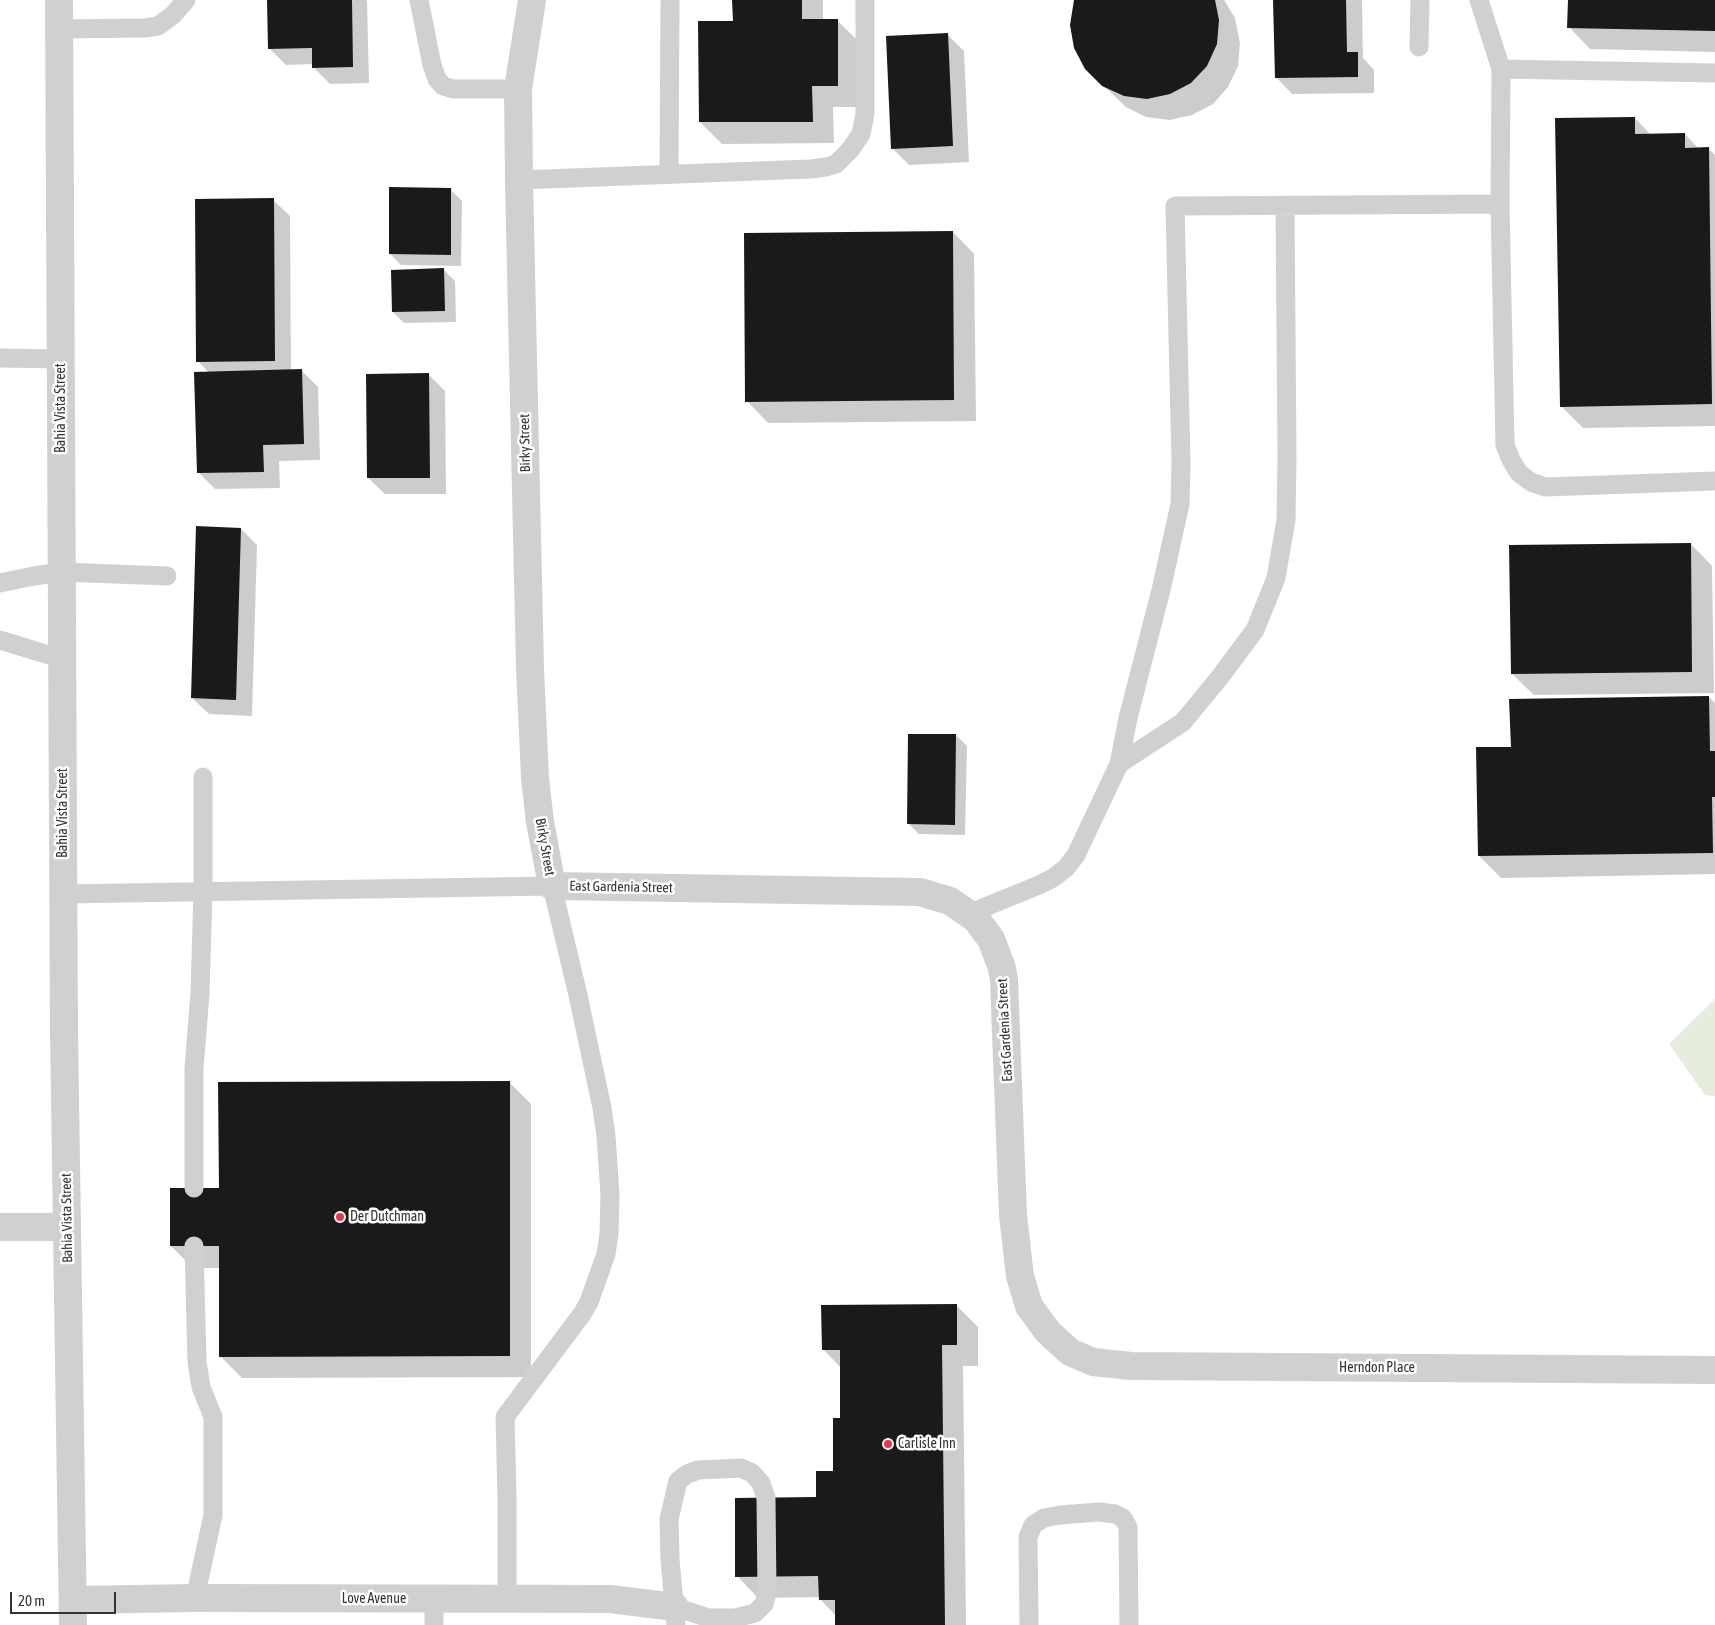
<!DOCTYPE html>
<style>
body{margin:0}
#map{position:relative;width:1715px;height:1625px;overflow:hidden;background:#fff;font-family:"Asap Condensed",sans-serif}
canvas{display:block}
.scale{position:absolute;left:10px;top:1592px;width:106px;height:22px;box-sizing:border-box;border:2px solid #333;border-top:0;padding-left:6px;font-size:15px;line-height:18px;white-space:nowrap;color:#333;-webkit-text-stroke:4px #fff;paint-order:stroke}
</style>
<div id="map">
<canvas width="1715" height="1625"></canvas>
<div class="scale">20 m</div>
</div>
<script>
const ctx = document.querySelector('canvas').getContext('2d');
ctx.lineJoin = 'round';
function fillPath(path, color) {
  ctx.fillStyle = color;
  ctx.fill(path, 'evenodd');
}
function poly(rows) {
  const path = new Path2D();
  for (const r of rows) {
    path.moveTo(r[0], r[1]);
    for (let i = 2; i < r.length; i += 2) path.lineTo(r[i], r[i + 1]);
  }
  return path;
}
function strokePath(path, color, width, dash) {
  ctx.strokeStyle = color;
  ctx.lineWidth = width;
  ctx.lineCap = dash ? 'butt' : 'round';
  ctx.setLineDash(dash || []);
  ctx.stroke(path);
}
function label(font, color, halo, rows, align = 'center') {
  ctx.font = font + ' "Asap Condensed",sans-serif';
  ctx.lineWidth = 5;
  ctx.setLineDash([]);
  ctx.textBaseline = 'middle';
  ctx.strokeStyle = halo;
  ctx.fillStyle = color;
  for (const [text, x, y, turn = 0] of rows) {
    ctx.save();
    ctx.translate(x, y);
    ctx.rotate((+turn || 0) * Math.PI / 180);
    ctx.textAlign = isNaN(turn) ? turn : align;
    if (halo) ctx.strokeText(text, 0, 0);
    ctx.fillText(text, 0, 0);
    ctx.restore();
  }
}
const green = poly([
 [1715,999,1715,1096,1705,1095,1669,1044]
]);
const shadow = poly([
 [269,0,366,0,367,2,369,83,330,84,313,67,313,64,286,65,269,48],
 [734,0,823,0,823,20,837,20,859,42,859,107,833,107,834,143,722,144,700,122,734,22],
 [1075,0,1224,0,1235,18,1240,43,1238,66,1228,87,1213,104,1192,115,1170,120,1146,117,1126,107,1086,69],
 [1275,0,1362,0,1363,58,1374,70,1374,93,1292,94,1276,77],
 [1569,0,1715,0,1715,52,1590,49,1569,27],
 [948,35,964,51,969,162,909,165,892,148],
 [1635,118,1651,135,1685,134,1699,149,1709,149,1715,155,1715,426,1583,428,1561,406],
 [451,190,462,201,461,266,401,265,390,254],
 [273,200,290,216,291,371,301,370,318,387,320,460,279,461,280,488,215,489,199,473,209,373,198,361],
 [953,232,974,254,976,421,768,423,747,401],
 [444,270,455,281,456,322,404,323,393,312],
 [429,375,445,391,446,494,385,494,368,478],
 [241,529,257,545,252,716,209,714,192,698],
 [1691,544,1712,566,1714,693,1534,695,1512,674],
 [1709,697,1715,703,1715,874,1501,878,1479,856],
 [956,735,967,746,965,835,919,834,908,823],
 [509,1082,531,1104,531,1377,242,1378,220,1356,220,1268,193,1268,171,1246],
 [956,1305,978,1327,978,1366,963,1366,966,1625,836,1625,836,1616,820,1599,820,1597,758,1598,737,1576,817,1498,835,1472,842,1419,841,1368,823,1349]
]);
const building = poly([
 [267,0,352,0,353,67,312,68,312,48,268,49],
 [732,0,802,0,802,19,838,19,838,86,812,86,813,122,699,122,698,21,733,21],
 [1074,0,1215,0,1219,20,1217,44,1207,66,1191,83,1170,94,1147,99,1124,96,1102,86,1085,69,1074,48,1070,25],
 [1273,0,1346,0,1347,52,1358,52,1358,77,1275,78],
 [1568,0,1715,0,1715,31,1567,28],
 [948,33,953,146,891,149,886,36],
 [1635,117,1635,134,1685,133,1685,148,1709,147,1712,404,1560,407,1555,118],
 [389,187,451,188,451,255,389,254],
 [274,198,275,361,196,362,195,199],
 [953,231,954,400,745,402,744,233],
 [444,268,445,311,392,312,391,270],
 [302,369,304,444,263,445,264,472,197,473,194,372],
 [429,373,430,478,367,478,366,374],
 [196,526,241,528,236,700,191,698],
 [1691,543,1692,672,1511,674,1509,545],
 [1709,696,1710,751,1715,751,1715,797,1712,797,1713,853,1478,856,1476,747,1511,747,1509,699],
 [908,734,956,734,955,825,907,824],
 [510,1081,510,1356,219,1357,219,1246,170,1246,170,1188,219,1188,218,1082],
 [957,1304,957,1345,942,1345,945,1625,835,1625,835,1600,819,1600,818,1576,735,1577,735,1498,816,1497,816,1471,833,1471,833,1418,840,1418,840,1350,822,1350,821,1305]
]);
const service = poly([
 [419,0,432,65,437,79,443,86,453,89,518,89],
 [1479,0,1501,69,1500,204,1505,445,1511,460,1519,473,1531,482,1545,487,1715,481],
 [59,29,145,28,158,26,173,15,186,0],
 [1419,47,1420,0],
 [1501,69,1715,73],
 [669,174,670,0],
 [519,180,811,169,826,167,836,164,850,150,861,134,865,114,865,0],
 [0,358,61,359],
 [0,583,34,576,62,572,167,576],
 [0,640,62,659],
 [1119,764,1183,722,1220,677,1255,630,1276,578,1286,520,1287,458,1285,206],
 [63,894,552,886,578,995,602,1108,606,1136,610,1195,609,1234,606,1254,589,1302,582,1314,505,1417,507,1497,507,1598],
 [968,914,1039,885,1053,878,1066,868,1076,855,1119,764,1128,718,1161,590,1180,504,1181,463,1175,206,1500,204],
 [194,1188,194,1069,200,993,203,891,203,777],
 [194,1246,197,1362,201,1387,213,1417,213,1515,195,1598],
 [675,1607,709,1618,735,1618,755,1613,764,1604,767,1593,766,1498,761,1483,752,1473,741,1468,698,1470,687,1474,678,1481,669,1519,670,1559,676,1625],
 [434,1625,434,1599],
 [1029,1625,1028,1537,1033,1525,1044,1518,1060,1515,1099,1512,1115,1514,1123,1518,1128,1527,1129,1625]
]);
const minor = poly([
 [532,0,518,89,519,180,530,668,535,778,540,822,552,886,920,892,950,901,976,919,991,939,1002,968,1004,980,1013,1215,1020,1276,1029,1306,1048,1332,1070,1352,1093,1362,1131,1366,1715,1370],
 [0,1227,67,1227],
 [73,1600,195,1598,610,1599,675,1607]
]);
const tertiary = poly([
 [59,0,64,1031,73,1625]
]);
const markers = [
 [340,1217,5,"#ec3346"],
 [888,1444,5,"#ec3346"]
];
const streetNames = [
 ["Bahia Vista Street",61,408,-90],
 ["Birky Street",525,443,-91],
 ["Bahia Vista Street",63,813,-90],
 ["Birky Street",545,847,80],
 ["East Gardenia Street",621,887,1],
 ["East Gardenia Street",1005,1030,-93],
 ["Bahia Vista Street",67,1218,-91],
 ["Herndon Place",1377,1368],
 ["Love Avenue",374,1599]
];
const poiNames = [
 ["Der Dutchman",350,1217],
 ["Carlisle Inn",898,1444]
];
fillPath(green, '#e6ecde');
fillPath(shadow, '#0003');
fillPath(building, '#1a1a1a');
strokePath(service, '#d0d0d0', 19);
strokePath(minor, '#d0d0d0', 28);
strokePath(tertiary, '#d0d0d0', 28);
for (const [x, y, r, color] of markers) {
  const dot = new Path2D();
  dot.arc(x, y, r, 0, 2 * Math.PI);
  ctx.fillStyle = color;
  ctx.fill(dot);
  strokePath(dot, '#fff', 2);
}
label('14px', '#333', '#fff', streetNames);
label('14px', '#333', '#fff', poiNames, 'left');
</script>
